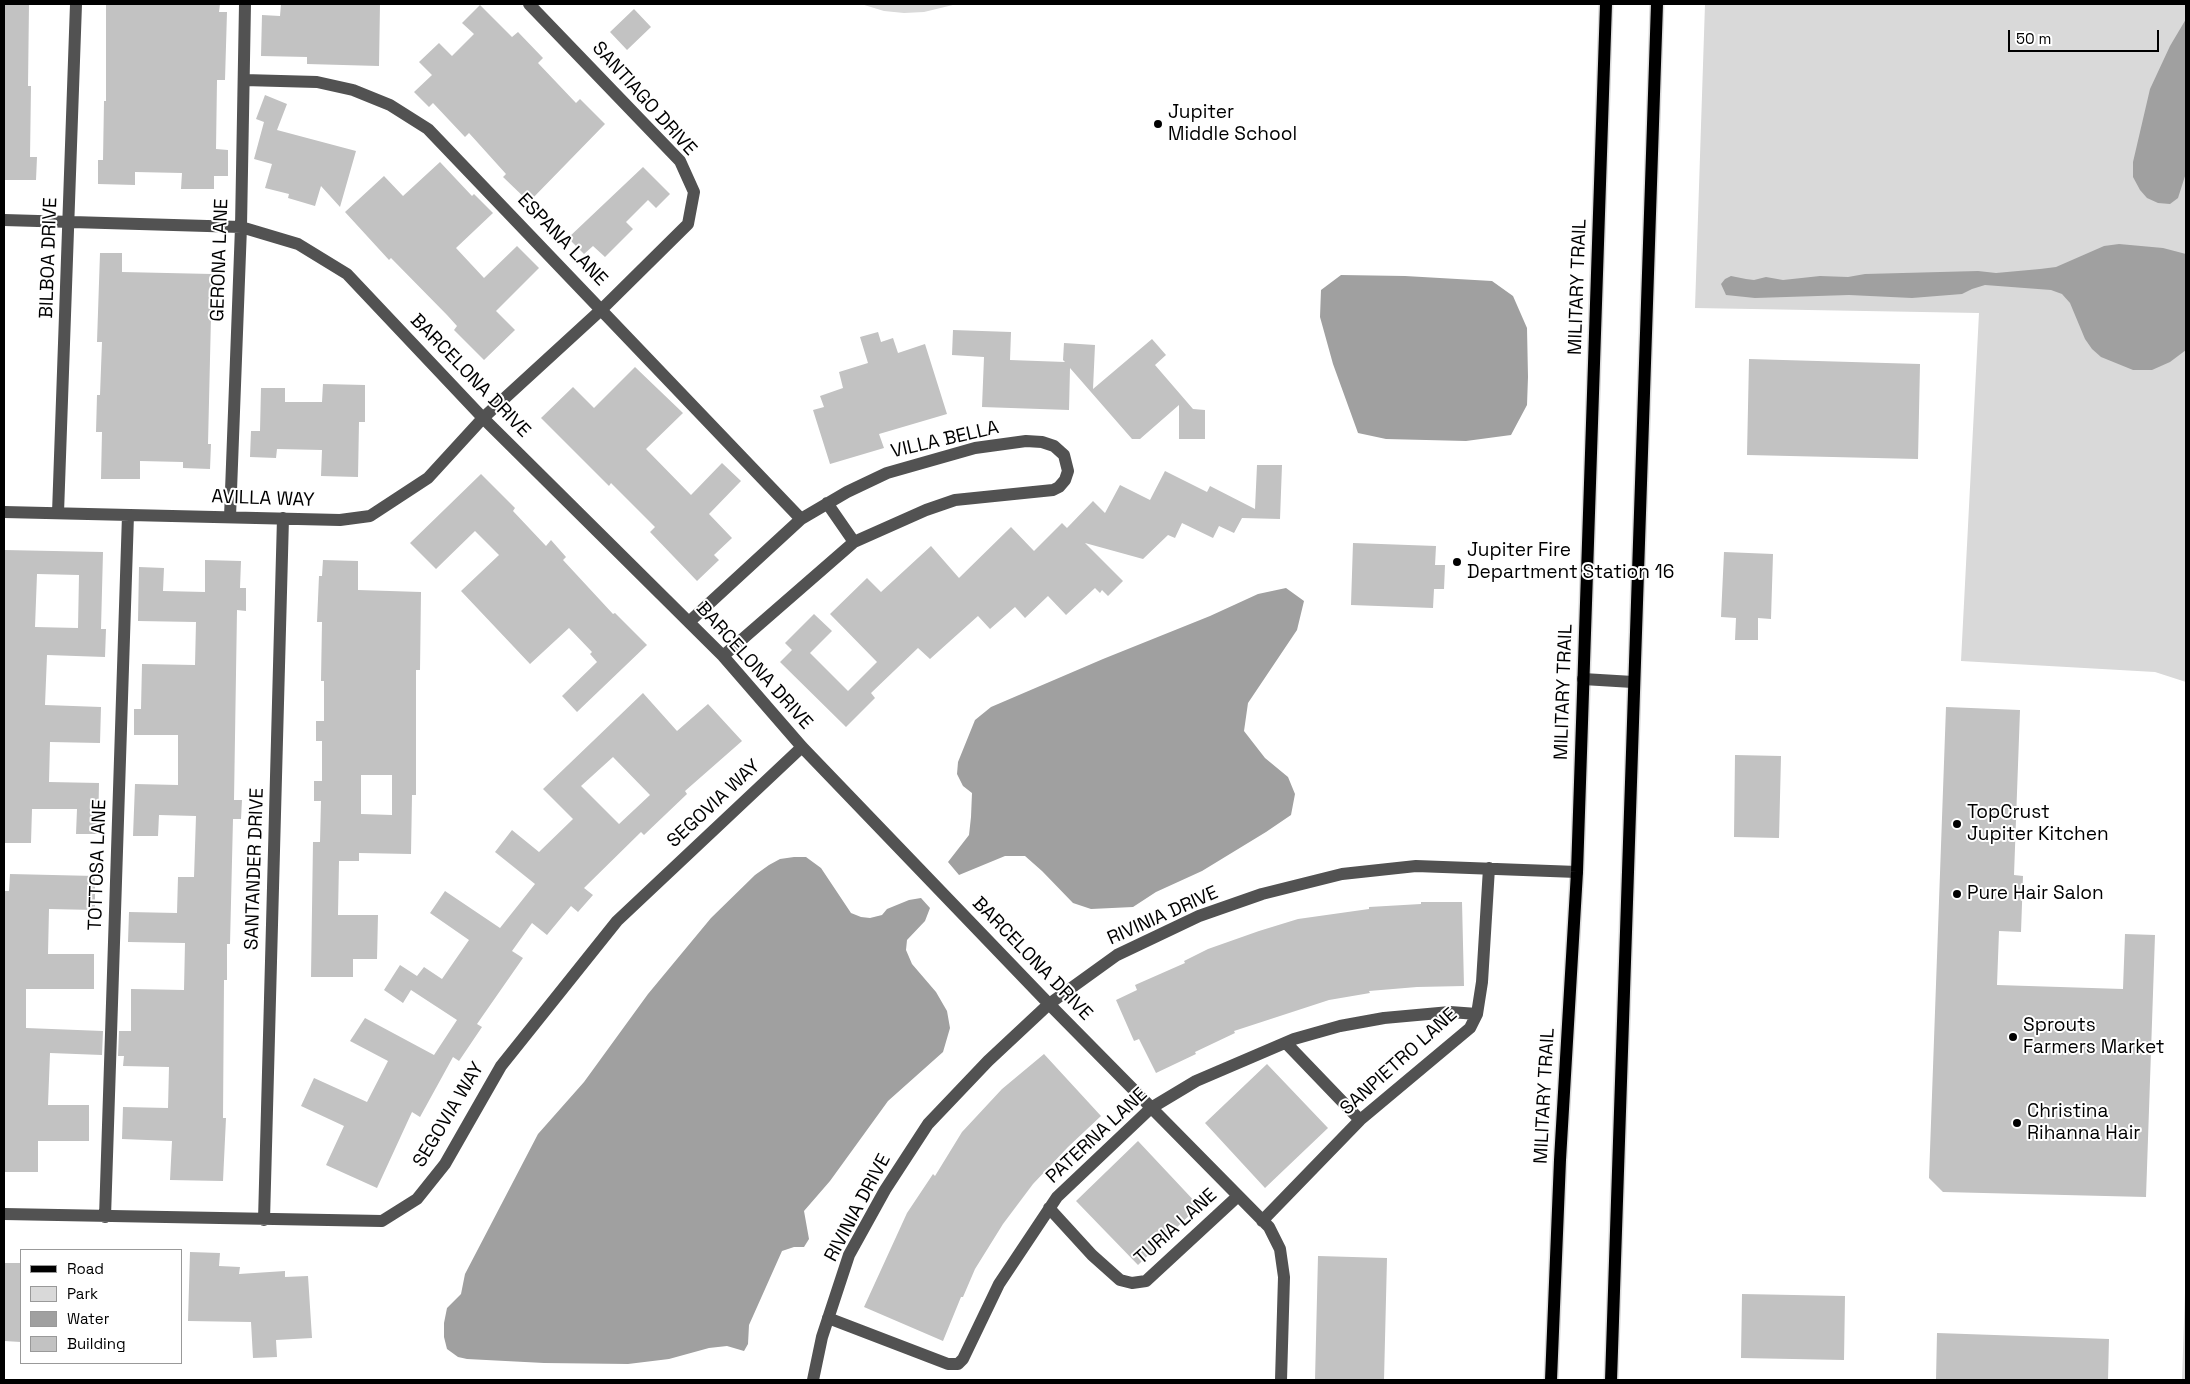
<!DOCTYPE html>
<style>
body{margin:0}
#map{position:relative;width:2190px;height:1384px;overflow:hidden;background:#fff;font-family:"Space Grotesk",sans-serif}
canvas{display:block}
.frame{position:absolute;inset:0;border:5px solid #000;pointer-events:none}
.legend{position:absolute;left:20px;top:1249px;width:162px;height:115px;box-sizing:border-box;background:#fff;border:1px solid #999;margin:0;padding:6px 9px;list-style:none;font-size:15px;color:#000}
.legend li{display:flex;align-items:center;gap:10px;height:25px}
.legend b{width:25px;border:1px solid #999}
.scale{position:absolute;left:2008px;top:30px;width:151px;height:22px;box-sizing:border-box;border:2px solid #000;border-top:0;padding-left:6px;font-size:15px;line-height:18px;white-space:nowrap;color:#000;-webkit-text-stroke:4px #fff;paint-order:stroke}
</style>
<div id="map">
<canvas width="2190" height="1384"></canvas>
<div class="frame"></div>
<ul class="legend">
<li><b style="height:6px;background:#000"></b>Road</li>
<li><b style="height:14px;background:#d9d9d9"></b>Park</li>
<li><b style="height:14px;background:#a0a0a0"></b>Water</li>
<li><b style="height:14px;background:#c2c2c2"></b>Building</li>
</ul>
<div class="scale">50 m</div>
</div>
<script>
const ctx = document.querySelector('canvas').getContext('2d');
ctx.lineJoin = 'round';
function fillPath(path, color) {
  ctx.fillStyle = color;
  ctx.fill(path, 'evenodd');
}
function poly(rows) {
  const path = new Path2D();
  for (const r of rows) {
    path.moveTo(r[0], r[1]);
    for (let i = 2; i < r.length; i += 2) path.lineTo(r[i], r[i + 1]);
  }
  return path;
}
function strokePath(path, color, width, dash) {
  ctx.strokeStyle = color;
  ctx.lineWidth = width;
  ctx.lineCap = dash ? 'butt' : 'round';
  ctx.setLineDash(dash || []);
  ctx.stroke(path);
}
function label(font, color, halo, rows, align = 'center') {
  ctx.font = font + ' "Space Grotesk",sans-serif';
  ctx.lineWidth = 4;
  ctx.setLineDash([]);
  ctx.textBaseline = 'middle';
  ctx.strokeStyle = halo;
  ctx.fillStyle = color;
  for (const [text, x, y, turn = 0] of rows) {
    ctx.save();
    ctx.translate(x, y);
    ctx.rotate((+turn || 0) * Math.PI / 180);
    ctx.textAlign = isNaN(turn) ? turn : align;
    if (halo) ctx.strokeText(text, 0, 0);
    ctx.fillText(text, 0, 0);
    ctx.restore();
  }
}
const green = poly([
 [861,4,957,4,924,12,904,13,884,11],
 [1705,4,2186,4,2186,682,2155,672,1961,661,1979,313,1695,308],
 [2186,1263,2186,1380,2182,1380]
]);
const water = poly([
 [2186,19,2186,173,2178,198,2170,204,2158,203,2147,198,2140,190,2133,177,2133,162,2150,89,2170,46],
 [2119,244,2163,248,2186,254,2186,350,2170,362,2152,370,2133,370,2101,357,2092,349,2085,339,2070,303,2062,294,2051,290,1985,285,1972,289,1962,294,1912,298,1849,295,1755,298,1726,295,1721,284,1725,279,1731,276,1746,279,1754,280,1766,277,1783,280,1820,276,1848,277,1865,274,1978,271,1996,273,2040,269,2056,267,2104,246],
 [1341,275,1405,276,1492,281,1513,296,1527,328,1528,377,1527,405,1511,435,1466,441,1386,439,1358,433,1333,364,1320,317,1321,290],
 [1286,588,1304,601,1297,630,1248,703,1244,731,1265,758,1288,777,1295,794,1291,815,1266,832,1202,871,1156,892,1133,907,1091,909,1073,903,1042,871,1025,856,1005,856,959,875,948,862,969,835,971,817,972,793,963,786,957,774,958,762,975,720,991,707,1103,659,1210,616,1258,594],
 [794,857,806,857,821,868,851,913,861,917,870,918,882,915,887,909,909,900,921,898,930,908,925,921,907,940,906,950,912,964,936,992,947,1011,950,1028,943,1052,888,1101,830,1181,804,1211,809,1239,804,1247,794,1247,782,1251,749,1325,748,1344,744,1351,727,1346,709,1348,669,1359,628,1364,544,1363,467,1359,458,1357,447,1349,444,1337,444,1323,447,1308,461,1294,465,1274,538,1134,584,1082,648,994,711,918,755,875,769,865,780,859]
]);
const building = poly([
 [5,4,29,4,28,86,31,86,30,157,37,157,36,180,4,180],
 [106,4,220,4,219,12,227,12,225,80,217,80,216,149,228,150,228,176,214,176,214,189,181,189,182,173,135,172,135,185,98,184,98,160,103,160,104,101,106,101],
 [281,4,380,4,379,66,307,64,307,57,261,56,262,15,280,16],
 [480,5,512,37,518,32,543,58,538,63,576,103,580,99,605,124,529,202,503,177,506,174,469,133,465,137,433,103,429,107,414,92,432,75,419,62,439,43,452,56,474,34,462,23],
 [634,9,651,27,627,50,610,32],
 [265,95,287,104,277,130,356,151,340,207,321,186,315,206,288,198,289,194,265,188,272,164,254,159,264,122,256,119],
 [440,162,472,196,474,194,493,213,456,248,484,278,517,246,539,268,496,311,515,330,484,360,454,330,457,326,447,315,391,258,389,260,345,212,384,176,403,196],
 [643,167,670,194,656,208,648,200,626,222,633,229,605,257,593,246,584,254,568,238],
 [100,253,122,253,122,272,212,274,208,444,211,444,210,469,183,468,183,462,140,461,140,479,101,479,102,432,96,432,97,395,100,395,102,342,97,342],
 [953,330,1011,332,1010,360,1065,362,1063,360,1064,343,1095,345,1093,389,1152,339,1166,355,1155,365,1193,409,1205,410,1205,439,1179,439,1179,405,1140,439,1132,439,1070,368,1069,410,982,407,984,357,952,355],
 [878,332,881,342,893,338,898,353,925,344,947,414,879,434,884,448,830,464,813,410,824,407,820,396,843,388,839,372,868,363,860,337],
 [1749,359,1920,364,1918,459,1747,455],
 [635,367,683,413,646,449,691,495,722,463,741,481,709,514,732,538,714,555,719,560,697,581,650,532,655,527,611,483,609,486,541,418,573,387,594,408],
 [323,384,365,385,365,422,359,422,358,477,321,476,322,450,277,449,276,458,250,457,251,431,260,431,261,388,285,388,285,402,322,402],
 [1257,465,1282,465,1280,519,1242,518,1234,533,1219,526,1213,538,1182,523,1175,538,1168,535,1143,559,1085,543,1123,581,1108,596,1102,590,1100,593,1095,588,1066,615,1048,596,1025,618,1015,607,990,629,978,616,930,659,918,648,871,693,875,698,846,727,780,662,792,650,785,643,814,614,832,631,810,653,848,691,877,662,830,614,867,578,881,592,931,546,959,578,1011,527,1034,551,1062,523,1067,528,1093,501,1105,513,1120,485,1150,500,1165,471,1207,492,1210,486,1255,509],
 [481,474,515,508,513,511,546,546,551,540,566,557,563,560,613,614,615,613,647,645,577,712,562,696,597,662,590,654,592,652,569,628,530,664,461,591,499,555,475,531,436,569,410,543],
 [1353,543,1436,546,1435,565,1445,565,1444,589,1434,589,1433,608,1351,605],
 [4,550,103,552,101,629,106,629,105,657,47,655,45,705,101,707,100,743,50,742,49,782,99,783,98,834,76,834,77,809,32,809,31,843,4,843],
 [37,574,79,575,78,628,35,627],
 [1724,552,1773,554,1771,619,1758,618,1758,640,1735,640,1736,618,1721,617],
 [205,560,241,561,240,588,246,588,246,611,237,610,234,800,242,800,241,819,233,819,230,944,227,944,227,980,224,980,223,1118,226,1118,223,1181,170,1180,172,1141,122,1139,123,1107,168,1108,169,1067,123,1066,124,1056,118,1056,119,1031,131,1031,131,989,184,990,185,943,128,942,129,912,177,913,178,877,194,877,196,816,159,815,158,836,133,836,135,784,178,785,178,735,134,735,134,709,141,709,142,664,195,665,196,622,138,621,139,567,164,568,163,591,205,592],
 [323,560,358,561,358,590,421,592,420,670,416,670,416,795,412,795,411,854,359,853,359,861,339,861,338,915,378,915,377,959,353,959,353,977,311,977,313,842,320,842,321,801,314,801,314,781,322,781,322,741,316,741,316,721,324,721,324,681,321,681,322,622,317,622,319,576,322,576],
 [361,775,392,775,392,815,361,814],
 [643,693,677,731,708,704,742,741,685,791,687,794,644,835,641,832,584,888,593,895,578,912,571,906,547,935,532,923,512,951,523,958,477,1024,482,1027,459,1061,453,1057,420,1117,412,1112,377,1188,326,1165,344,1126,301,1106,314,1078,367,1102,388,1061,350,1041,365,1018,434,1055,457,1020,411,990,403,1003,384,990,400,965,417,976,424,967,442,979,469,940,430,913,445,891,500,928,535,884,495,852,512,830,539,852,573,819,543,789],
 [613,757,650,795,619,824,581,786],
 [1946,707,2020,710,2014,875,2023,876,2021,932,1999,931,1997,985,2123,989,2125,934,2155,935,2146,1197,1943,1192,1929,1178],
 [1735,755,1781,756,1779,838,1734,837],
 [10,874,95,876,95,910,49,909,48,954,94,954,94,989,26,989,26,1028,103,1031,102,1055,50,1053,48,1105,89,1105,89,1141,38,1141,38,1172,4,1172,4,891,9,891],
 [1421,902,1462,902,1464,986,1417,987,1369,991,1370,993,1329,1000,1234,1031,1235,1033,1195,1052,1196,1054,1156,1073,1139,1039,1134,1041,1116,1000,1137,990,1135,985,1185,963,1184,961,1208,949,1259,931,1298,919,1369,909,1369,907,1421,904],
 [1044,1054,1101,1116,1068,1147,1033,1184,1003,1224,975,1269,963,1297,961,1297,943,1341,864,1307,907,1213,933,1174,935,1176,962,1132,1002,1089],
 [1267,1064,1328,1128,1265,1188,1205,1123],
 [1138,1141,1199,1206,1138,1265,1076,1201],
 [190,1252,220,1253,219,1266,240,1267,239,1274,285,1271,285,1277,308,1276,312,1338,276,1340,277,1357,253,1358,251,1322,188,1321],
 [1318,1256,1387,1258,1384,1380,1315,1380],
 [4,1263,21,1263,21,1342,4,1341],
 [1742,1294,1845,1296,1844,1360,1741,1358],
 [1937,1333,2109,1339,2108,1380,1936,1380]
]);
const minor = poly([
 [244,80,317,82,353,90,390,105,428,129,801,519],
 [4,220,241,227,298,244,347,274,483,418,723,656,802,747,1049,1004,1269,1227,1280,1249,1284,1277,1281,1380],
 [827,503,854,542],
 [4,512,340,520,370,516,428,478,483,418,602,309,688,224,694,192,680,161,529,4],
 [58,513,76,4],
 [230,517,241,227,245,4],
 [689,622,801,519,847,492,887,473,975,448,1026,441,1042,442,1054,446,1064,455,1068,471,1065,480,1059,487,1053,490,955,500,926,510,854,542,723,656],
 [1583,679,1633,682],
 [1286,1043,1360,1120],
 [1049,1208,1092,1255,1120,1280,1132,1283,1146,1281,1238,1196],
 [4,1214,382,1221,417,1199,445,1164,501,1066,617,921,802,747],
 [105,1217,128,515],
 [264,1220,283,518],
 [1262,1221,1360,1120,1470,1028,1477,1014,1482,982,1489,868],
 [828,1318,948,1364,958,1364,963,1359,999,1284,1057,1197,1151,1108,1196,1081,1294,1039,1340,1026,1384,1018,1450,1012,1477,1014],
 [813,1380,822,1337,849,1255,885,1190,928,1124,988,1061,1049,1004,1117,955,1199,916,1262,894,1342,874,1416,866,1577,872]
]);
const major = poly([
 [1551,1380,1560,1160,1577,872,1606,4],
 [1611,1380,1657,4]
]);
const markers = [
 [1158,124,5,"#000"],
 [1457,562,5,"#000"],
 [1957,824,5,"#000"],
 [1957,894,5,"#000"],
 [2013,1037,5,"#000"],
 [2017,1123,5,"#000"]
];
const streetNames = [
 ["SANTIAGO DRIVE",644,99,48],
 ["ESPANA LANE",562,240,46],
 ["BILBOA DRIVE",49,258,-88],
 ["GERONA LANE",220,260,-88],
 ["MILITARY TRAIL",1578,287,-88],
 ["BARCELONA DRIVE",470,376,46],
 ["VILLA BELLA",945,440,-13],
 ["AVILLA WAY",263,499,2],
 ["BARCELONA DRIVE",754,666,48],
 ["MILITARY TRAIL",1564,692,-88],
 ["SEGOVIA WAY",714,804,-43],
 ["TOTTOSA LANE",98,865,-88],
 ["SANTANDER DRIVE",255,869,-88],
 ["RIVINIA DRIVE",1163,916,-24],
 ["BARCELONA DRIVE",1032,959,46],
 ["SANPIETRO LANE",1399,1062,-42],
 ["MILITARY TRAIL",1545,1096,-87],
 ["SEGOVIA WAY",449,1115,-59],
 ["PATERNA LANE",1097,1136,-43],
 ["RIVINIA DRIVE",858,1208,-62],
 ["TURIA LANE",1176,1227,-42]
];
const poiNames = [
 ["Jupiter",1168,113],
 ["Middle School",1168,135],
 ["Jupiter Fire",1467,551],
 ["Department Station 16",1467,573],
 ["TopCrust",1967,813],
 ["Jupiter Kitchen",1967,835],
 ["Pure Hair Salon",1967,894],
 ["Sprouts",2023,1026],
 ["Farmers Market",2023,1048],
 ["Christina",2027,1112],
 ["Rihanna Hair",2027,1134]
];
fillPath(green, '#d9d9d9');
fillPath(water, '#a0a0a0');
fillPath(building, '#c2c2c2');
strokePath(major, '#dbdbdb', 15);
strokePath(minor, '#525252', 12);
strokePath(major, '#000', 12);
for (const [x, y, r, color] of markers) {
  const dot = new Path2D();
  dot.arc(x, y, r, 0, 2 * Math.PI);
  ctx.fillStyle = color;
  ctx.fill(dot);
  strokePath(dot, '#fff', 2);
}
label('19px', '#000', '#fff', streetNames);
label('19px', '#000', '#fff', poiNames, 'left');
</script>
